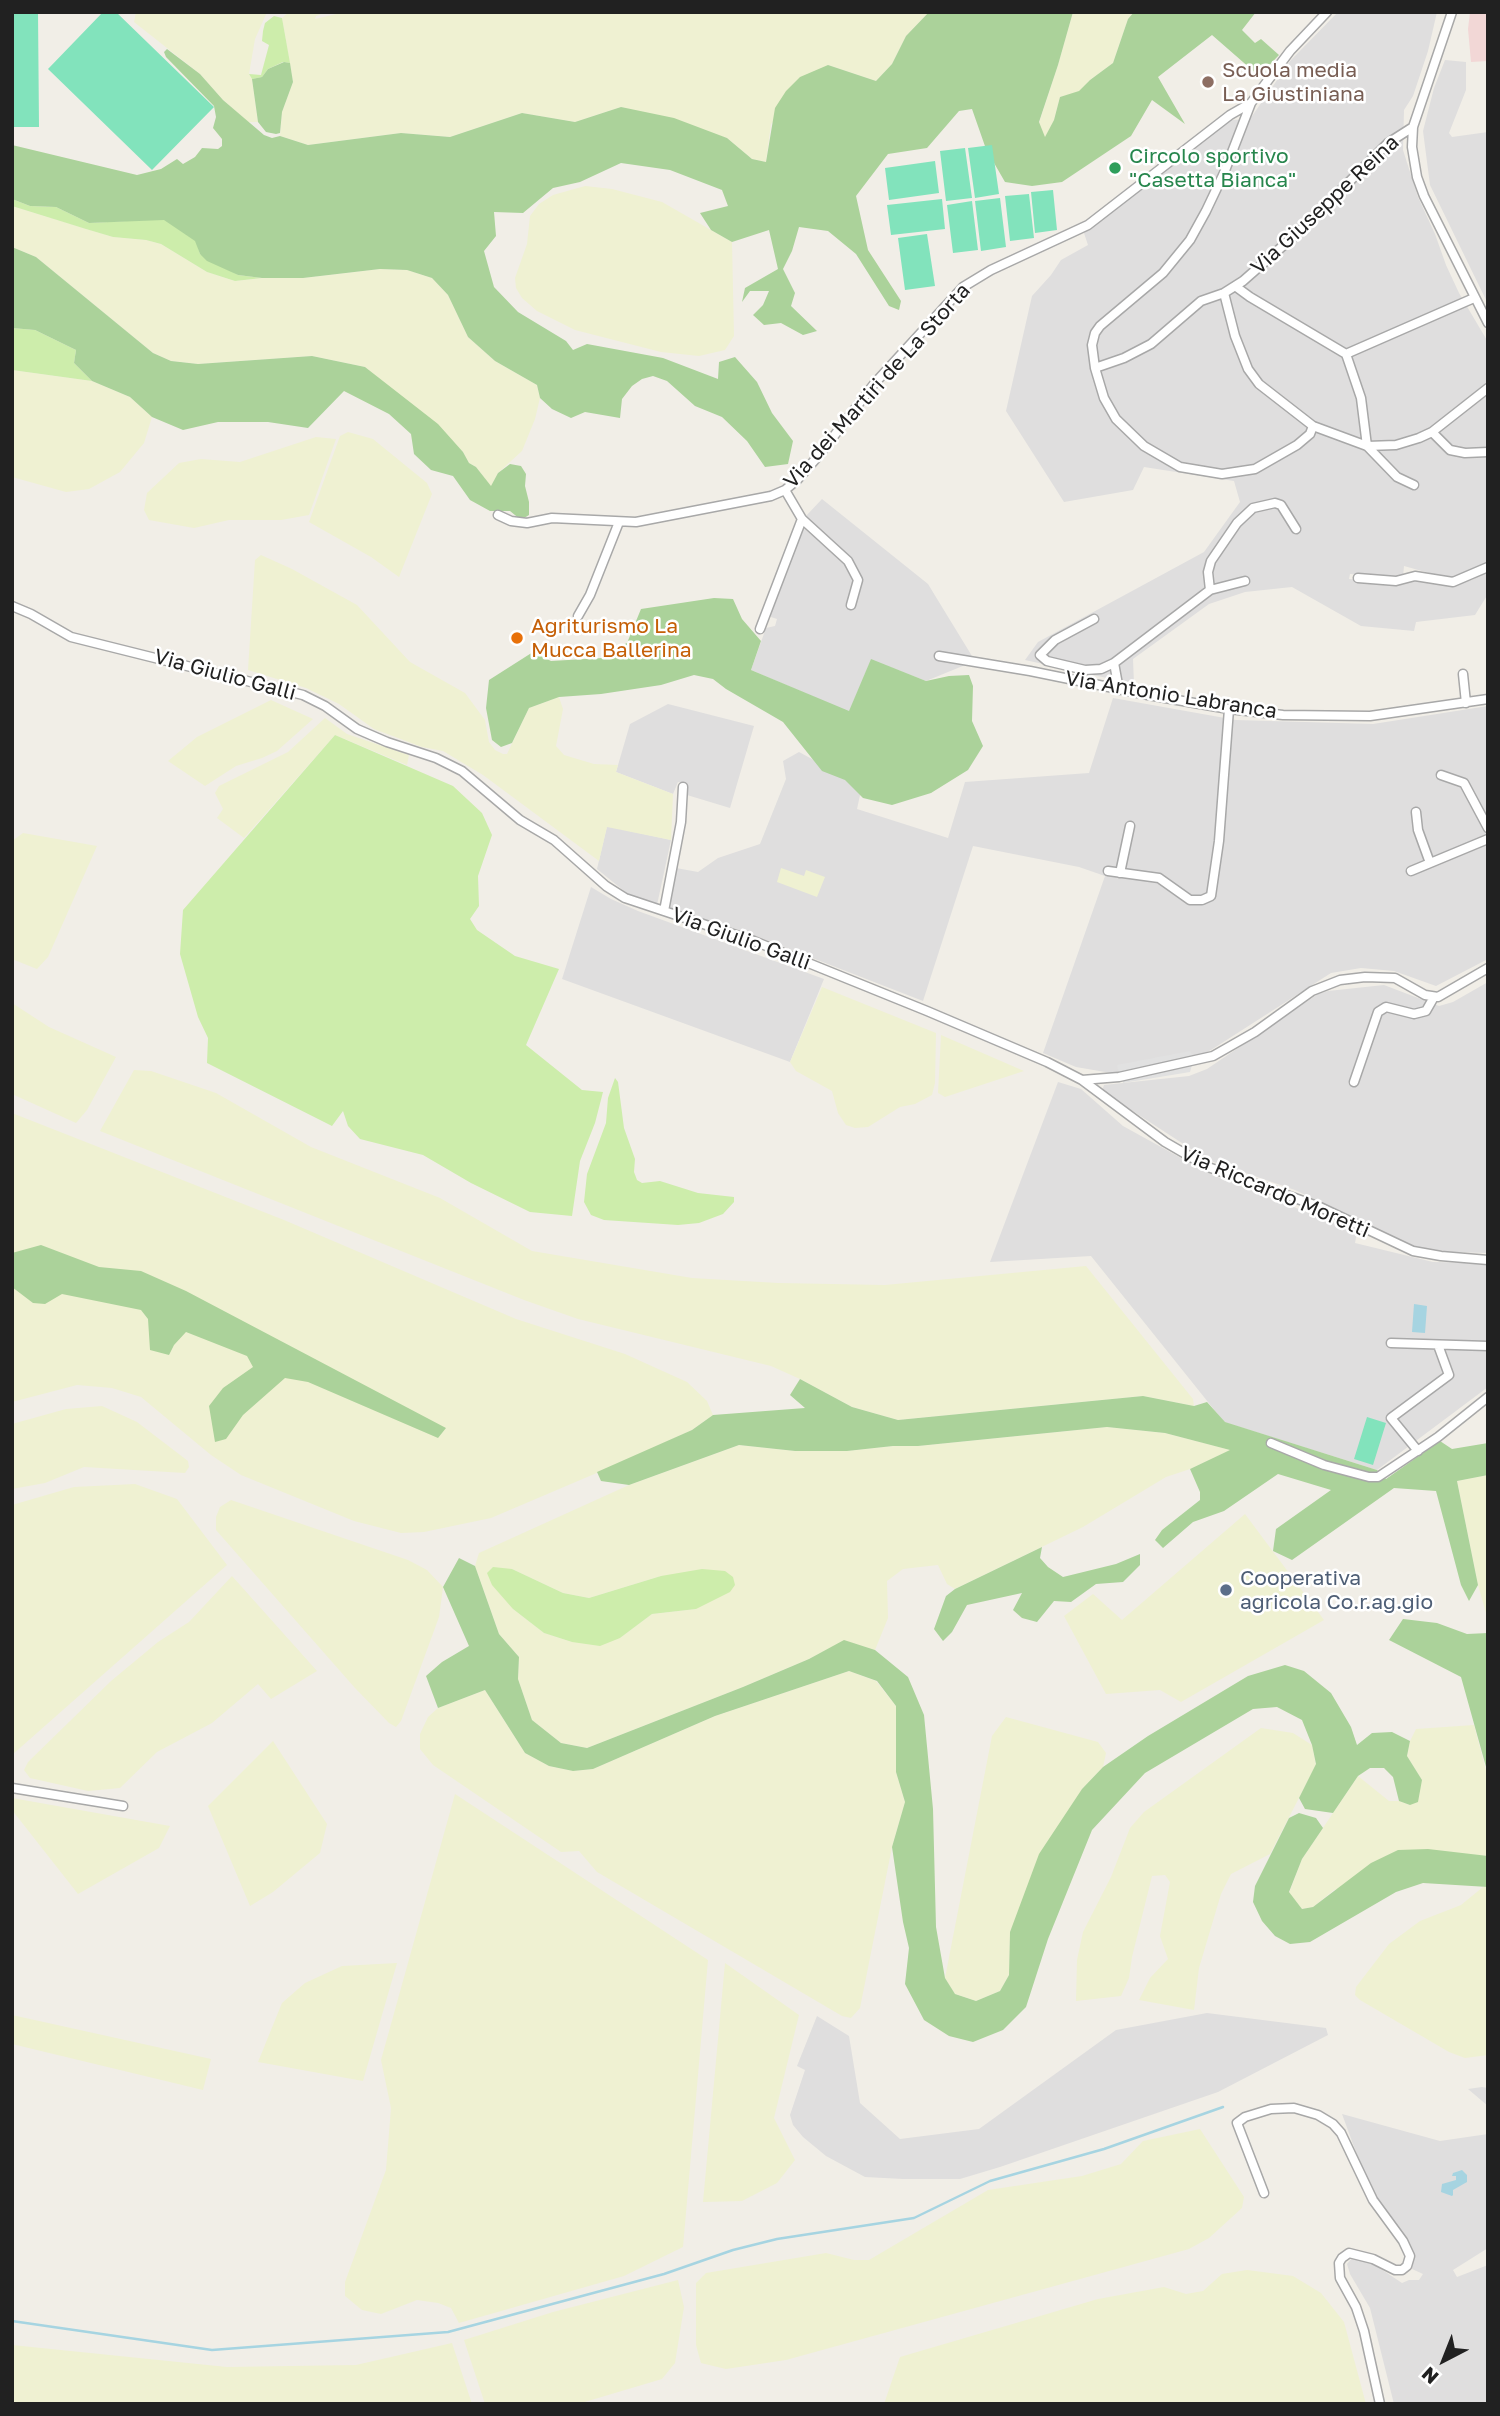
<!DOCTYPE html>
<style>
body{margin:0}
#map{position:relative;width:1500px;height:2416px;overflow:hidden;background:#f1eee7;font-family:"Golos Text",sans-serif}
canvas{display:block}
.frame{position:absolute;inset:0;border:14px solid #212121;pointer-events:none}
.north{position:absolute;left:1409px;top:2325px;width:70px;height:70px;-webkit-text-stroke:5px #fff;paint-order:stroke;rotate:222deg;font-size:19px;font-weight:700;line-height:28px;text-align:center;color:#212121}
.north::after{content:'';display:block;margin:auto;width:24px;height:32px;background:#212121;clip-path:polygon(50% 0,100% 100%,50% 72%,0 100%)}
</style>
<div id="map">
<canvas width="1500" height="2416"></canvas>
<div class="frame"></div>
<div class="north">N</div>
</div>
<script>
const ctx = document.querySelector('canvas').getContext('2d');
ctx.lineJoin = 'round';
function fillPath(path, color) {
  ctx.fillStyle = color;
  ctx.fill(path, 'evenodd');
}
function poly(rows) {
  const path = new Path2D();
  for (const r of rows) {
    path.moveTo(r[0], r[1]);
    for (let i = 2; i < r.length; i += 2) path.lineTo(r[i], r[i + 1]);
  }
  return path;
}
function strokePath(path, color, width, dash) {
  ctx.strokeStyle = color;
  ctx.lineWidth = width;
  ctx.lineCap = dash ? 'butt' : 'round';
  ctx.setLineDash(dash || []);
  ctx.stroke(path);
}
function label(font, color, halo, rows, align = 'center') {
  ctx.font = font + ' "Golos Text",sans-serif';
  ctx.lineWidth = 5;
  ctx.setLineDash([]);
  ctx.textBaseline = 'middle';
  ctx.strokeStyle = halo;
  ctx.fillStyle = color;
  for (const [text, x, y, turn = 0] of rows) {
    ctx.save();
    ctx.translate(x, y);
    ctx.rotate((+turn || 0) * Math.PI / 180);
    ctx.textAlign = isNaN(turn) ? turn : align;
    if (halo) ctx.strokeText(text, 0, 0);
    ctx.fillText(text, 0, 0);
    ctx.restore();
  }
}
const residential = poly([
 [1338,12,1437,12,1428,51,1413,96,1404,110,1403,150,1418,197,1435,234,1446,265,1459,293,1488,342,1488,562,1455,577,1447,578,1404,566,1403,577,1350,574,1349,579,1402,585,1415,580,1451,584,1472,580,1488,570,1488,594,1475,615,1416,622,1414,631,1361,626,1292,587,1245,592,1209,604,1133,659,1134,684,1025,660,1038,642,1204,552,1240,502,1234,481,1144,467,1133,490,1064,502,1006,411,1032,296,1051,275,1061,260,1088,245,1084,233,1231,120,1250,119,1291,60],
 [1445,60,1466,62,1466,90,1449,133,1452,137,1488,132,1488,304,1430,185,1423,131,1434,88],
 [822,499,928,584,975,661,926,681,871,660,849,712,751,670,766,628,775,626,777,619,771,617,771,606,800,530,805,529,845,564,853,582,846,606,853,609,862,583,850,559,811,524,806,516],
 [1113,698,1236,720,1373,724,1488,706,1488,959,1436,986,1394,971,1361,968,1331,973,1211,1050,1194,1058,1111,1073,1076,1067,1043,1053,1105,876,1079,867,973,846,923,1001,748,933,668,908,676,868,698,872,718,858,760,844,786,779,783,761,799,752,862,786,857,809,948,838,965,782,1089,773],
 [668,704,754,726,730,808,687,795,687,784,678,782,673,794,616,772,630,724],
 [607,826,671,840,657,905,629,895,597,869],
 [591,887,611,899,638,911,824,979,790,1062,562,979],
 [1488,982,1488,1253,1449,1252,1413,1246,1295,1190,1208,1160,1102,1091,1104,1085,1189,1076,1207,1069,1318,994,1328,991,1384,985,1439,1006,1453,1002],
 [1058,1082,1081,1089,1123,1126,1210,1174,1357,1232,1355,1243,1433,1262,1488,1263,1488,1387,1377,1470,1224,1422,1091,1256,990,1262],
 [1207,2013,1326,2028,1328,2035,1218,2092,1000,2167,960,2179,903,2179,865,2177,826,2156,803,2137,793,2125,790,2115,805,2070,797,2066,817,2016,849,2036,860,2103,900,2139,979,2129,1116,2030],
 [1482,2087,1488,2088,1488,2106,1468,2089],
 [1342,2114,1440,2141,1488,2134,1488,2248,1453,2270,1457,2277,1488,2265,1488,2404,1394,2404,1370,2308,1350,2274,1347,2264,1352,2258,1362,2259,1378,2267,1402,2283,1409,2280,1419,2280,1423,2274,1412,2269,1413,2253,1405,2238,1382,2208,1364,2174]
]);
const commercial = poly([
 [1470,12,1488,12,1488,61,1471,62,1468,29]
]);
const farmland = poly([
 [136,12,267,12,255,39,249,74,252,79,258,122,248,122,223,100,200,74,134,22],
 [289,12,326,12,316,16,315,19,345,12,929,12,906,36,892,64,876,81,828,65,771,124,766,162,752,159,727,138,621,107,575,122,522,113,450,137,401,133,308,145,280,136,282,112,293,82,282,18],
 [1073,12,1134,12,1128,19,1113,63,1090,80,1079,92,1060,97,1054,120,1045,138,1039,123,1058,65],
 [585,186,612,189,662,202,732,242,734,336,725,350,699,356,661,352,575,330,537,311,522,298,516,288,515,278,527,244,530,216,539,204,553,195],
 [12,206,113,237,146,240,161,244,207,272,235,281,262,278,303,278,380,269,407,270,432,278,448,295,468,337,495,361,537,385,540,398,535,419,522,451,498,473,491,487,476,467,469,463,463,452,365,367,312,356,198,364,171,361,153,353,36,257,12,247],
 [12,370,92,381,130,397,152,417,144,443,120,472,89,489,66,492,12,477],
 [348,432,373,439,427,483,432,494,399,577,371,557,309,522,340,436],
 [316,437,336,439,309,515,281,520,229,520,194,528,149,520,144,510,147,493,179,463,201,459,240,462],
 [261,555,292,569,357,605,410,662,465,693,485,720,489,742,495,750,503,754,507,754,529,708,559,697,563,709,556,746,564,755,594,764,618,765,616,772,673,794,671,840,607,827,599,861,483,775,443,751,422,747,374,729,339,704,306,688,248,670,255,560],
 [271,700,313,719,277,751,262,758,236,766,205,786,168,761,197,737],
 [325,718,347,734,409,755,407,765,335,735,244,838,217,818,223,809,215,793,219,786,288,752],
 [23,833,97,846,48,957,37,969,12,959,12,841],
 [781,868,804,876,806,870,825,877,817,897,777,882],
 [822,987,936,1033,935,1083,932,1095,915,1104,900,1107,868,1127,855,1128,846,1125,838,1113,832,1091,796,1071,790,1062],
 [12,1003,49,1027,116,1057,87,1110,76,1123,12,1094],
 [941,1035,1024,1071,945,1097,938,1093],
 [134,1070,151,1071,216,1093,311,1147,440,1198,532,1251,692,1278,778,1283,885,1285,1086,1266,1193,1399,1194,1406,1143,1396,898,1420,852,1407,800,1379,771,1366,578,1319,524,1300,100,1131],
 [12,1113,284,1220,516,1319,625,1354,687,1382,707,1401,713,1415,692,1430,639,1455,491,1518,424,1532,401,1533,354,1521,241,1475,211,1455,141,1397,112,1388,77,1385,12,1402],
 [102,1406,137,1422,188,1461,189,1467,185,1473,84,1467,45,1483,12,1489,12,1424,66,1409],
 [1107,1427,1165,1433,1231,1450,1190,1469,1166,1477,1083,1527,955,1589,947,1584,938,1565,903,1569,887,1581,888,1618,875,1650,844,1641,809,1659,743,1687,587,1748,561,1743,532,1720,518,1679,519,1657,499,1634,475,1566,479,1553,629,1485,739,1445,795,1451,847,1451,893,1446,918,1446],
 [512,1569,563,1593,589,1598,661,1576,696,1609,652,1614,620,1638,572,1642,544,1633,513,1609],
 [1488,1475,1488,1620,1478,1585,1457,1481],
 [135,1484,177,1499,227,1565,12,1755,12,1505,74,1487],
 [231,1500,408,1560,427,1570,443,1587,439,1617,401,1721,396,1727,389,1723,355,1688,216,1530,216,1517,220,1507],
 [1245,1514,1324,1620,1181,1702,1160,1690,1106,1694,1064,1616,1093,1594,1122,1620],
 [232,1576,317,1671,271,1699,258,1684,212,1723,157,1752,120,1788,88,1791,30,1778,24,1770,28,1762,111,1681,158,1642,189,1622],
 [849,1671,876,1681,896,1706,896,1772,905,1802,892,1847,860,2008,851,2018,842,2016,597,1872,579,1851,561,1852,433,1765,420,1749,420,1734,428,1717,438,1708,485,1690,525,1753,549,1766,573,1771,593,1769,715,1716],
 [1006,1717,1098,1742,1106,1753,1103,1767,1082,1789,1010,1932,1009,1975,1000,1991,976,2001,955,1994,945,1978,992,1736],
 [1474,1725,1488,1778,1488,1856,1466,1855,1334,1890,1313,1907,1302,1909,1289,1893,1302,1859,1358,1776,1389,1801,1399,1801,1410,1805,1422,1780,1407,1756,1410,1741,1416,1729],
 [1261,1728,1293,1733,1312,1745,1316,1765,1270,1854,1231,1874,1221,1894,1199,1968,1194,2010,1139,2000,1150,1978,1168,1959,1160,1936,1170,1882,1165,1875,1152,1876,1132,1957,1129,1978,1121,1996,1076,2001,1077,1960,1083,1932,1111,1877,1130,1828,1144,1812],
 [273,1741,327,1824,320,1853,273,1892,250,1906,208,1806],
 [455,1794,708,1960,683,2247,624,2276,459,2323,451,2308,438,2303,417,2300,381,2314,362,2310,345,2296,345,2282,386,2170,391,2108,381,2060],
 [12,1798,170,1826,159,1848,78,1894,12,1810],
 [1483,1887,1488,1887,1488,2055,1465,2058,1449,2052,1360,2000,1355,1995,1356,1987,1389,1944,1420,1921,1461,1905],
 [397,1963,363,2081,258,2062,282,2003,305,1983,342,1966],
 [725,1963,799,2015,774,2118,795,2160,777,2183,742,2201,703,2202],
 [12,2015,211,2059,203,2090,12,2044],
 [1200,2129,1244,2197,1242,2208,1209,2238,1189,2249,786,2360,726,2369,701,2363,696,2345,696,2283,706,2273,826,2253,854,2260,869,2260,988,2190,1082,2176,1121,2164,1143,2141],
 [1247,2270,1293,2276,1321,2293,1344,2322,1366,2404,884,2404,900,2357,1098,2299,1164,2287,1186,2294,1203,2291,1222,2274],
 [678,2280,684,2307,675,2363,662,2379,578,2404,485,2404,464,2340,553,2312],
 [452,2343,472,2404,12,2404,12,2345,227,2367,356,2365]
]);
const grass = poly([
 [274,16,282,18,290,63,283,62,268,69,262,77,252,79,249,74,261,75,269,45,262,41,263,31,265,23],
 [12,199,30,206,56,207,89,223,164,219,196,241,200,254,238,275,262,278,235,281,207,272,161,244,146,240,113,237,86,229,12,206],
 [12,328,35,330,76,350,74,363,92,381,12,370],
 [335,735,453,786,482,813,492,835,478,876,479,906,470,919,477,930,515,956,559,969,526,1045,582,1090,603,1092,595,1123,580,1161,572,1216,530,1212,471,1183,423,1155,360,1139,348,1126,343,1111,332,1126,207,1063,208,1038,198,1017,180,954,183,910],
 [615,1078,618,1082,624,1128,635,1159,634,1172,637,1180,642,1183,660,1181,698,1193,734,1197,734,1202,723,1214,699,1223,678,1225,604,1220,591,1215,584,1202,587,1174,606,1123,608,1098],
 [493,1567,512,1569,563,1593,589,1598,661,1576,702,1569,725,1571,733,1577,735,1585,730,1592,696,1609,652,1614,620,1638,600,1646,572,1642,544,1633,513,1609,492,1585,487,1573]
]);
const forest = poly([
 [929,12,1073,12,1058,65,1039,122,1045,137,1054,120,1060,97,1079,91,1090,80,1113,63,1128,19,1134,12,1256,12,1242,30,1255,43,1261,39,1279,55,1259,76,1212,35,1158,77,1185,124,1152,100,1131,136,1062,182,1032,186,1005,182,986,149,972,109,959,111,927,148,888,154,856,196,868,250,901,301,899,310,889,306,856,254,828,231,799,227,792,251,783,269,795,293,791,306,817,331,803,335,781,323,764,325,753,315,763,305,769,291,750,291,742,302,745,288,778,269,769,230,732,242,711,230,700,213,728,206,722,190,670,170,621,163,580,182,553,188,523,213,494,212,496,236,484,251,494,287,518,312,566,341,573,350,587,344,663,358,718,379,719,362,735,357,757,382,772,413,793,441,788,464,765,467,747,441,722,417,695,406,667,381,653,376,642,379,632,386,622,399,620,418,585,412,571,418,552,409,540,398,537,385,495,361,468,337,448,295,432,278,407,270,380,269,303,278,262,278,238,275,207,261,200,254,195,241,164,220,89,223,56,207,30,206,12,199,12,145,137,175,161,169,177,159,183,164,195,157,202,148,218,149,222,146,222,139,213,128,216,117,214,106,166,57,164,52,167,49,200,74,223,100,264,135,272,138,280,136,308,145,401,133,450,137,522,113,575,122,621,107,674,118,727,138,752,159,766,162,775,108,786,91,800,77,828,65,876,81,892,64,906,36],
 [284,62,290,63,293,82,282,112,280,133,276,134,266,132,258,122,252,79,262,77,268,69],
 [12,247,36,257,153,353,171,361,198,364,312,356,365,367,438,424,463,452,469,463,476,467,491,486,498,473,510,464,521,466,526,474,525,486,529,502,529,515,521,520,510,511,490,511,470,500,453,476,431,470,414,454,411,434,389,414,344,391,308,428,268,422,218,422,183,430,152,417,130,397,92,381,74,363,76,350,35,330,12,328],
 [714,598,733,599,742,619,761,641,751,670,849,711,871,659,926,681,949,676,969,675,973,686,972,721,983,746,968,770,931,793,892,805,863,798,845,780,822,771,783,722,726,689,713,679,694,675,661,685,601,694,559,697,529,708,512,743,501,747,492,740,486,708,489,680,533,652,551,661,602,658,610,651,627,643,641,609],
 [41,1245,99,1267,141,1271,186,1291,446,1428,438,1438,308,1382,285,1378,243,1415,226,1439,215,1442,209,1406,223,1388,253,1367,247,1356,186,1332,174,1345,169,1355,150,1350,148,1319,141,1310,62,1294,45,1304,33,1303,12,1287,12,1253],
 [800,1379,852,1407,898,1420,1143,1396,1194,1406,1207,1402,1225,1422,1377,1470,1386,1479,1440,1441,1452,1449,1488,1443,1488,1475,1457,1481,1478,1585,1469,1601,1461,1585,1436,1491,1394,1488,1292,1560,1273,1551,1276,1529,1331,1490,1278,1474,1224,1511,1193,1522,1163,1548,1155,1540,1162,1530,1200,1500,1200,1492,1190,1469,1230,1450,1165,1433,1107,1427,918,1446,893,1446,847,1451,795,1451,739,1445,629,1485,601,1481,597,1472,692,1430,713,1415,805,1408,790,1395],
 [1042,1547,1040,1558,1048,1567,1063,1577,1116,1564,1140,1554,1140,1565,1123,1582,1096,1584,1071,1602,1054,1601,1037,1622,1022,1618,1013,1610,1022,1593,967,1605,952,1632,943,1641,934,1629,946,1596,955,1589],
 [459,1558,475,1566,499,1634,519,1657,518,1679,532,1720,561,1743,587,1748,743,1687,809,1659,844,1640,875,1650,908,1677,924,1715,933,1809,936,1927,945,1978,955,1994,976,2001,1000,1991,1009,1975,1010,1932,1039,1854,1082,1789,1103,1767,1148,1736,1248,1676,1285,1665,1304,1671,1331,1693,1351,1727,1357,1745,1372,1733,1392,1732,1410,1741,1407,1756,1422,1780,1418,1802,1410,1805,1399,1801,1393,1777,1384,1768,1370,1768,1358,1776,1333,1813,1305,1809,1299,1798,1316,1764,1312,1745,1302,1720,1277,1707,1253,1709,1145,1773,1092,1830,1048,1939,1026,2007,1003,2030,973,2042,949,2036,924,2020,905,1984,909,1948,903,1922,892,1847,905,1802,896,1772,896,1706,877,1681,849,1671,715,1716,593,1769,573,1771,549,1766,525,1753,485,1690,438,1708,426,1676,442,1662,469,1646,443,1587],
 [1403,1619,1437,1623,1467,1634,1488,1633,1488,1774,1461,1677,1389,1640],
 [1299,1813,1316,1818,1323,1828,1302,1859,1289,1892,1302,1909,1313,1907,1371,1863,1398,1850,1428,1849,1488,1856,1488,1887,1423,1883,1396,1892,1310,1942,1290,1944,1275,1936,1262,1921,1253,1902,1255,1886,1289,1818]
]);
const pitch = poly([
 [12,12,38,12,39,127,12,127],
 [103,12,116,12,214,107,152,170,48,69],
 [992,145,999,194,975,198,968,148],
 [965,148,972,198,946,201,940,151],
 [935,161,939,193,889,200,885,168],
 [1053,190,1057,230,1035,233,1031,192],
 [1029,194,1034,238,1010,241,1005,196],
 [1000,198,1006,247,981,251,975,201],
 [942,199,945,229,891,235,887,205],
 [972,201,978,250,953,253,947,205],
 [927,234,935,286,905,290,898,238],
 [1367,1417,1386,1423,1373,1465,1354,1459]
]);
const parking = poly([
 [1190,1051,1194,1058,1119,1073,1117,1065],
 [1192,1065,1190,1072,1123,1083,1123,1078]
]);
const water = poly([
 [1414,1304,1427,1306,1425,1333,1412,1332],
 [1462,2170,1467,2175,1467,2182,1453,2190,1453,2195,1452,2196,1441,2192,1442,2184,1456,2180,1456,2176,1452,2176,1453,2173]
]);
const stream = poly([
 [12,2321,212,2350,448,2332,664,2274,733,2250,777,2239,914,2218,990,2181,1104,2149,1223,2107]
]);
const street = poly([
 [1452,12,1413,127,1412,147,1417,177,1424,196,1488,323],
 [1235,286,1250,297,1346,354,1361,398,1367,446],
 [1224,293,1235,336,1248,369,1259,384,1313,426,1367,446,1397,477,1414,485],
 [1346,354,1474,298],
 [1095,368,1124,358,1151,344,1201,301,1224,293,1243,281,1301,230,1388,143,1413,127],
 [1313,426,1310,434,1297,445,1255,469,1222,474,1180,467,1144,446,1116,419,1104,398,1095,368,1092,345,1095,333,1100,326,1163,273,1190,240,1206,211,1224,173,1251,103,1290,51,1327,12],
 [1432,432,1450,450,1465,453,1488,452],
 [1367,446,1396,445,1419,438,1432,432,1488,388],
 [785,490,802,519,848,561,858,580,851,605],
 [498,515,511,521,527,523,552,518,636,522,771,496,785,490,797,480,820,454,874,384,963,287,991,270,1088,225,1230,115,1251,103],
 [1358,578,1396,581,1415,576,1453,582,1488,567],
 [1210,590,1245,581],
 [12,606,31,614,71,637,303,695,325,706,357,729,387,742,436,758,462,771,520,820,554,840,606,886,625,898,754,941,927,1011,1047,1062,1082,1080,1119,1077,1213,1056,1255,1032,1312,991,1340,980,1365,977,1395,978,1425,995,1438,997,1488,968],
 [578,616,590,595,619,522],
 [1094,619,1055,640,1040,655,1047,661,1085,670,1101,669,1114,663],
 [760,629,802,519],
 [939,656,1030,671,1148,695,1229,709,1283,715,1370,716,1488,699],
 [1463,674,1466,703],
 [1119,690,1114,663,1210,590,1208,572,1211,561,1237,523,1253,508,1275,503,1281,505,1296,529],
 [1441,775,1464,783,1488,828],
 [1416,812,1418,830,1430,863],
 [1108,871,1159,878,1190,900,1202,900,1211,896,1219,841,1229,709],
 [1411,871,1488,839],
 [1120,873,1130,826],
 [664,911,681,822,683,787],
 [1082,1080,1165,1142,1208,1167,1320,1207,1413,1251,1441,1256,1488,1260],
 [1354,1082,1378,1012,1386,1007,1414,1014,1426,1011,1434,997],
 [1391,1343,1488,1346],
 [1271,1443,1324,1465,1369,1477,1378,1477,1438,1437,1488,1397],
 [1418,1451,1391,1418,1449,1375,1438,1345],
 [12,1788,123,1806],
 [1264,2193,1237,2123,1245,2117,1271,2109,1294,2108,1318,2115,1333,2124,1341,2133,1373,2200,1403,2241,1410,2256,1407,2266,1402,2270,1395,2270,1373,2259,1349,2253,1342,2258,1339,2263,1340,2278,1356,2307,1364,2331,1380,2404]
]);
const markers = [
 [1208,82,7,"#8d6e63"],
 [1115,168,7,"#2e9e5b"],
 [517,638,7,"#e8710a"],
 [1226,1590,7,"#5c6f8a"]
];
const educationNames = [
 ["Scuola media",1222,70],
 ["La Giustiniana",1222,94]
];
const leisureNames = [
 ["Circolo sportivo",1129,156],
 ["\"Casetta Bianca\"",1129,180]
];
const streetNames = [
 ["Via Giuseppe Reina",1325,205,-43],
 ["Via dei Martiri de La Storta",877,386,-48],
 ["Via Giulio Galli",225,675,15],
 ["Via Antonio Labranca",1171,695,9],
 ["Via Giulio Galli",741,939,20],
 ["Via Riccardo Moretti",1275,1192,23]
];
const foodNames = [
 ["Agriturismo La",531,626],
 ["Mucca Ballerina",531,650]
];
const serviceNames = [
 ["Cooperativa",1240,1578],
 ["agricola Co.r.ag.gio",1240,1602]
];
fillPath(residential, '#dfdede');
fillPath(commercial, '#f2d7d6');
fillPath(farmland, '#eff1d2');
fillPath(grass, '#cdedab');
fillPath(forest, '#abd29a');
fillPath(pitch, '#82e3bc');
fillPath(parking, '#e1e1e1');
fillPath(water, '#a6d4e1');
strokePath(stream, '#a6d4e1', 2.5);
strokePath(street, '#a8a8a8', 11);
strokePath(street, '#fff', 8);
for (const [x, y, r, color] of markers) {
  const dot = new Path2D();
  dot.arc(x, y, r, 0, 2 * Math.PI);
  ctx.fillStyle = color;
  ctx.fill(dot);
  strokePath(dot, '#fff', 2.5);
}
label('21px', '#785e54', '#fff', educationNames, 'left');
label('21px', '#27864d', '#fff', leisureNames, 'left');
label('21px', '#212121', '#fff', streetNames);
label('21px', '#c56008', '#fff', foodNames, 'left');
label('21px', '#4e5e75', '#fff', serviceNames, 'left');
</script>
